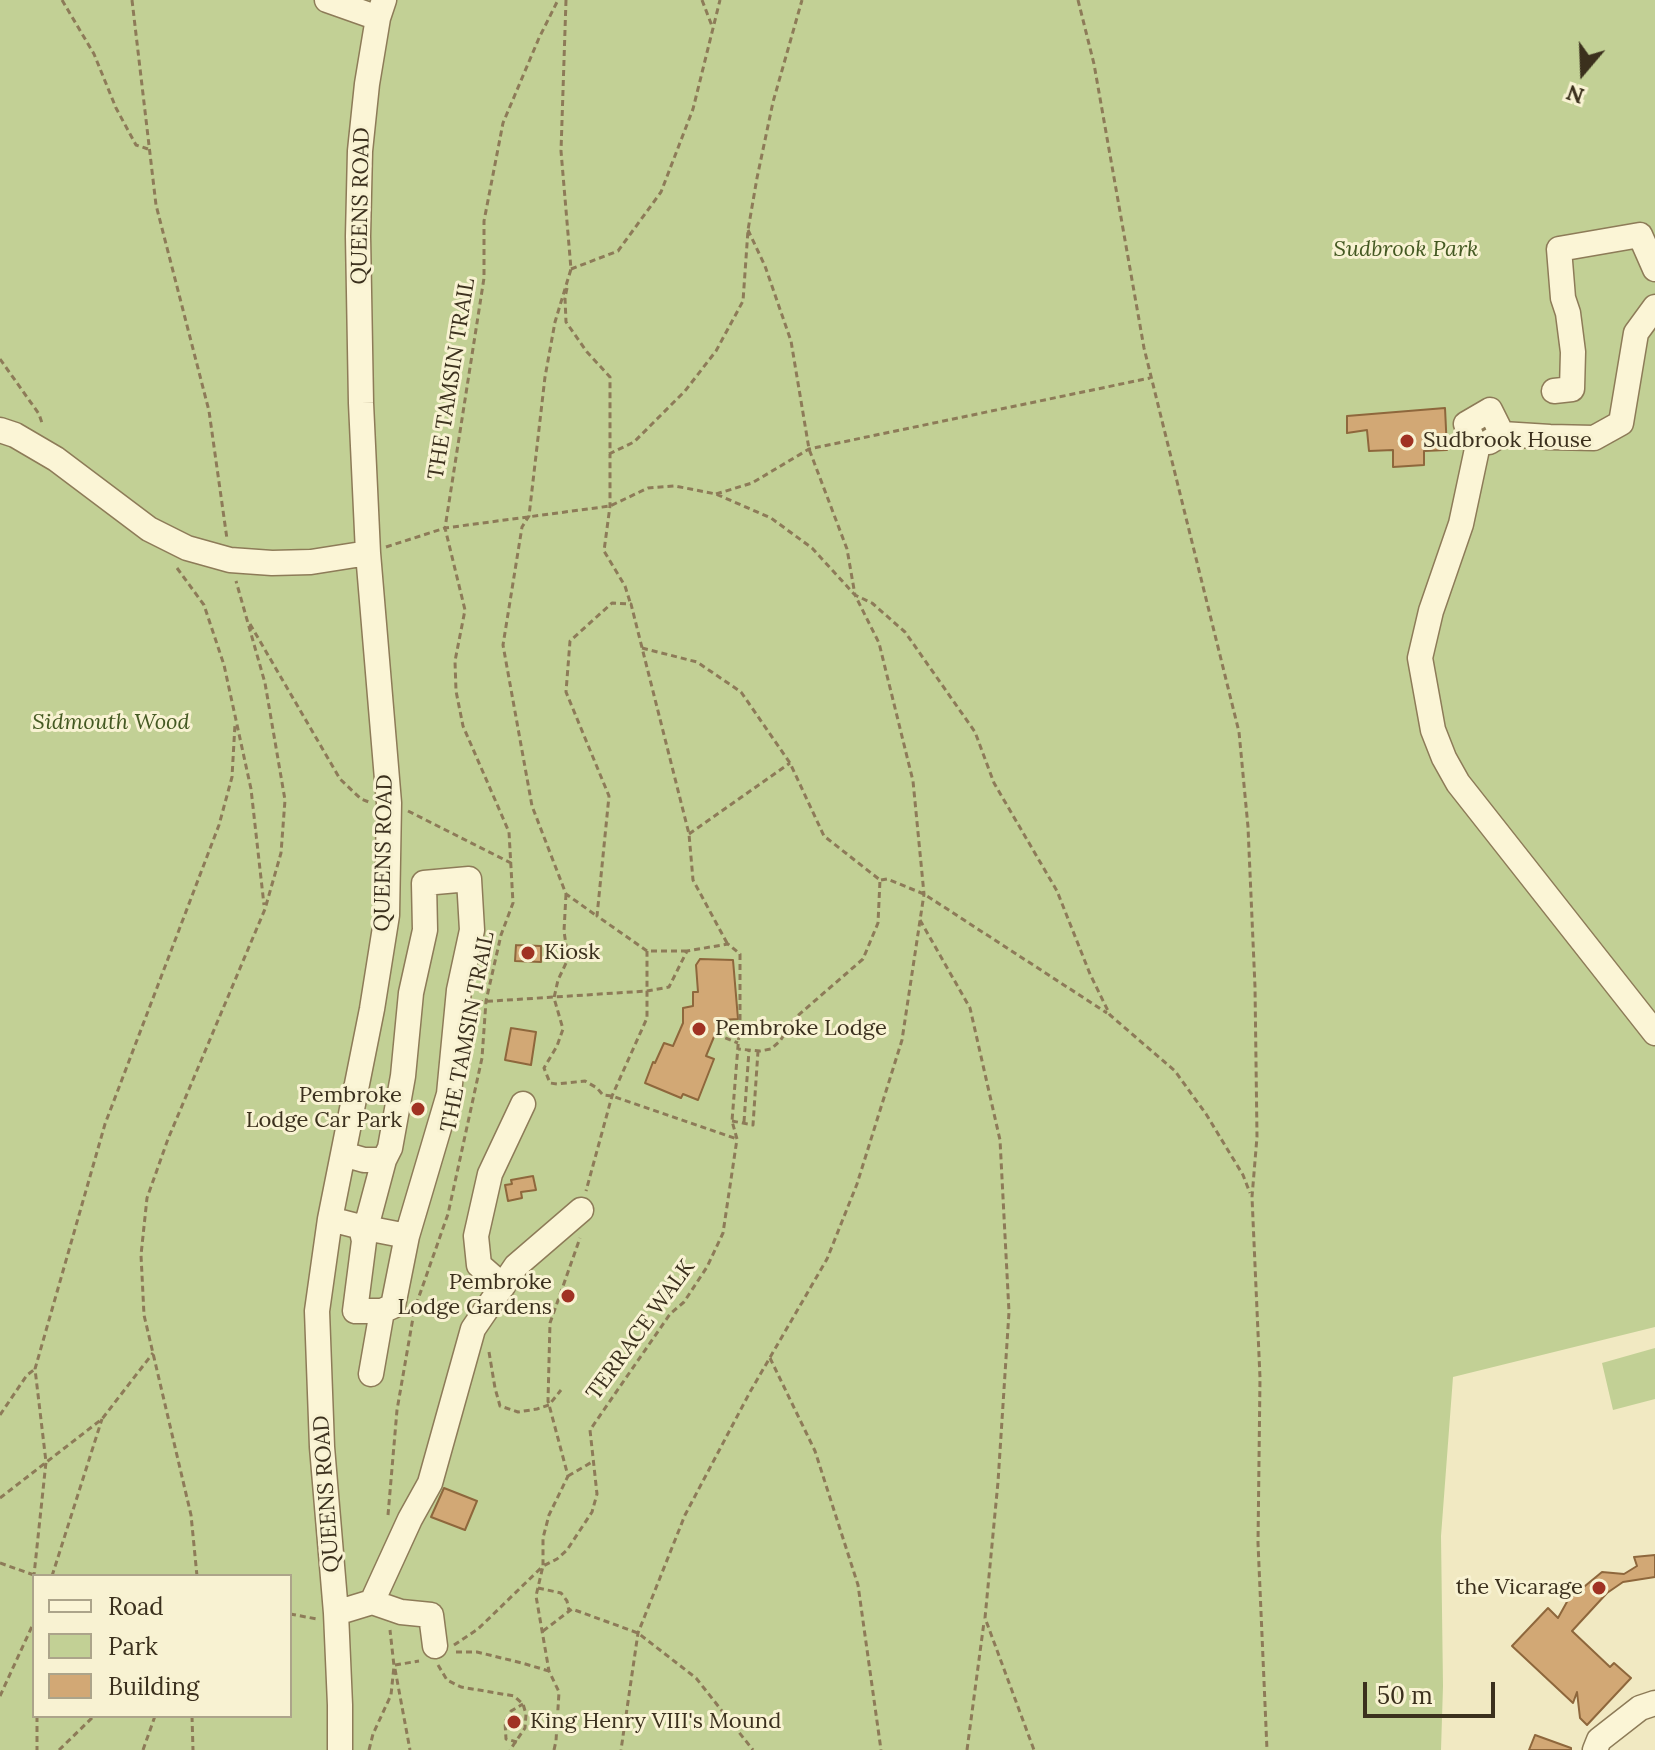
<!DOCTYPE html>
<style>
body{margin:0}
#map{position:relative;width:1655px;height:1750px;overflow:hidden;background:#f1e9c2;font-family:Lora,serif}
canvas{display:block}
.legend{position:absolute;left:32px;top:1574px;width:260px;height:144px;box-sizing:border-box;background:#f8f2d2;border:2px solid #aca48a;margin:0;padding:10px 14px;list-style:none;font-size:24px;color:#3b301d}
.legend li{display:flex;align-items:center;gap:16px;height:40px}
.legend b{width:40px;border:2px solid #aca48a}
.north{position:absolute;left:1543px;top:32px;width:80px;height:80px;-webkit-text-stroke:6px #f8f2d2;paint-order:stroke;rotate:199deg;font-size:22px;font-weight:700;line-height:32px;text-align:center;color:#3b301d}
.north::after{content:'';display:block;margin:auto;width:28px;height:36px;background:#3b301d;clip-path:polygon(50% 0,100% 100%,50% 72%,0 100%)}
.scale{position:absolute;left:1363px;top:1682px;width:132px;height:36px;box-sizing:border-box;border:4px solid #3b301d;border-top:0;padding-left:10px;font-size:24px;line-height:28px;white-space:nowrap;color:#3b301d;-webkit-text-stroke:6px #f8f2d2;paint-order:stroke}
</style>
<div id="map">
<canvas width="1655" height="1750"></canvas>
<ul class="legend">
<li><b style="height:10px;background:#fbf5d6"></b>Road</li>
<li><b style="height:22px;background:#c2d095"></b>Park</li>
<li><b style="height:22px;background:#d2a875"></b>Building</li>
</ul>
<div class="north">N</div>
<div class="scale">50 m</div>
</div>
<script>
const ctx = document.querySelector('canvas').getContext('2d');
ctx.lineJoin = 'round';
function fillPath(path, color) {
  ctx.fillStyle = color;
  ctx.fill(path, 'evenodd');
}
function poly(rows) {
  const path = new Path2D();
  for (const r of rows) {
    path.moveTo(r[0], r[1]);
    for (let i = 2; i < r.length; i += 2) path.lineTo(r[i], r[i + 1]);
  }
  return path;
}
function strokePath(path, color, width, dash) {
  ctx.strokeStyle = color;
  ctx.lineWidth = width;
  ctx.lineCap = dash ? 'butt' : 'round';
  ctx.setLineDash(dash || []);
  ctx.stroke(path);
}
function label(font, color, halo, rows, align = 'center') {
  ctx.font = font + ' Lora,serif';
  ctx.lineWidth = 6;
  ctx.setLineDash([]);
  ctx.textBaseline = 'middle';
  ctx.strokeStyle = halo;
  ctx.fillStyle = color;
  for (const [text, x, y, turn = 0] of rows) {
    ctx.save();
    ctx.translate(x, y);
    ctx.rotate((+turn || 0) * Math.PI / 180);
    ctx.textAlign = isNaN(turn) ? turn : align;
    if (halo) ctx.strokeText(text, 0, 0);
    ctx.fillText(text, 0, 0);
    ctx.restore();
  }
}
const green = poly([
 [0,0,1655,0,1655,1327,1453,1377,1441,1536,1443,1686,1441,1750,0,1750],
 [34,1576,290,1576,290,1716,34,1716],
 [1655,1348,1655,1399,1613,1410,1602,1363]
]);
const building = poly([
 [1445,408,1447,450,1424,451,1424,465,1393,467,1393,450,1369,451,1367,430,1347,433,1347,416,1445,408],
 [516,945,541,946,541,962,515,961,516,945],
 [700,959,733,960,738,1019,721,1020,706,1056,714,1059,698,1100,683,1094,681,1098,645,1083,653,1062,655,1063,664,1043,673,1046,683,1023,683,1008,693,1006,693,992,698,992,696,965,700,959],
 [511,1028,536,1032,531,1065,505,1060,511,1028],
 [533,1176,536,1190,521,1192,522,1198,508,1201,505,1185,512,1184,511,1180,533,1176],
 [444,1488,477,1501,465,1530,431,1517,444,1488],
 [1655,1555,1655,1577,1623,1582,1607,1593,1572,1631,1610,1667,1614,1663,1631,1678,1587,1725,1580,1718,1577,1692,1573,1703,1512,1646,1548,1608,1558,1618,1568,1600,1602,1572,1624,1574,1637,1566,1634,1557,1655,1555],
 [1535,1735,1571,1748,1571,1750,1529,1750,1535,1735]
]);
const path = poly([
 [62,0,94,54,116,108,136,145,148,149],
 [132,0,156,205,209,411,227,539],
 [566,0,561,151,571,269,555,322,545,377,529,516,522,527,503,645,532,806,566,894,597,916],
 [702,0,712,26],
 [1078,0,1094,64,1144,348,1239,732,1248,827,1255,987,1257,1137,1252,1197,1260,1378,1258,1543,1267,1750],
 [748,230,765,266,791,341,809,449,847,549,855,595,872,603,905,632,975,732,994,783,1057,891,1090,974,1110,1015,1175,1071,1206,1114,1243,1175,1250,1193],
 [571,269,618,251,661,192,693,109,720,0],
 [567,288,565,298,566,322,587,352,610,377,610,506,604,551,625,586,630,602],
 [0,359,39,414,43,426],
 [609,454,634,442,685,391,716,351,743,301,748,230,757,178,773,102,802,0],
 [716,494,752,483,809,449,1150,378],
 [386,547,445,528,610,506,648,488,675,486,716,494,771,518,812,548,855,595,879,643,913,781,924,894,902,1040,857,1184,827,1259,750,1392,685,1515,638,1633,621,1750],
 [177,568,204,605,224,665,251,789,264,905],
 [250,624,340,779,361,799,369,802],
 [642,648,697,662,741,692,790,763,824,836,880,880,878,923,863,959,795,1018,780,1041,771,1049,760,1051,738,1049],
 [408,811,511,863],
 [689,834,790,763],
 [881,880,887,879,924,894,1107,1013],
 [566,894,564,931,568,959,558,980,554,998,563,1029,557,1046,544,1068,550,1083,557,1084,585,1081,597,1088,603,1095,612,1096,737,1139],
 [920,920,970,1008,1000,1140,1009,1312,998,1482,985,1618,1034,1750],
 [687,951,647,951,597,916,609,796,566,692,570,641,612,603,631,604,689,834,693,880,727,943],
 [477,1002,647,991,647,1018,612,1096,586,1191],
 [716,1034,738,1043],
 [732,1121,753,1125,758,1051],
 [744,1122,749,1050],
 [416,1305,448,1214,482,1058,486,1001,501,935,513,903,509,832,463,726,456,691,455,661,465,610,445,528,484,278,484,221,503,123,539,38,558,0],
 [489,1352,495,1388,500,1406,518,1412,537,1409,549,1405,561,1390],
 [770,1358,815,1451,858,1585,881,1750],
 [0,1415,27,1375,35,1369],
 [568,1476,592,1462],
 [0,1498,102,1419,153,1353],
 [388,1515,397,1410,414,1312],
 [0,1563,34,1575],
 [37,1576,34,1575,46,1462,35,1369,105,1124,219,825,232,777,235,724],
 [52,1576,102,1419],
 [197,1576,191,1515,144,1315,141,1255,147,1198,168,1139,265,909,281,853,285,800,265,683,236,581],
 [538,1588,561,1593,567,1601,569,1611],
 [290,1614,317,1619],
 [543,1631,572,1609,638,1633,696,1678,753,1750],
 [454,1645,478,1629,543,1566,543,1538,549,1515,568,1476,548,1401,550,1323,580,1238],
 [456,1652,477,1652,522,1663,549,1671],
 [395,1665,419,1661],
 [438,1665,447,1680,461,1687,514,1696,523,1704,526,1714,525,1728,510,1750],
 [395,1669,410,1750],
 [0,1696,34,1622],
 [37,1716,37,1750],
 [192,1716,193,1750],
 [517,1742,506,1739,505,1722,511,1711,523,1704],
 [59,1750,94,1716],
 [143,1750,155,1716],
 [369,1750,373,1734,391,1695,394,1666,390,1630],
 [554,1750,556,1741,559,1692,549,1671,536,1596,543,1566,557,1559,567,1550,592,1512,597,1494,590,1430,670,1314,684,1302,707,1267,723,1233,737,1139,732,1121,740,1021,740,954,728,944,687,951,669,987,647,991,647,951],
 [967,1750,984,1622]
]);
const minor = poly([
 [327,0,378,18],
 [1554,391,1572,389,1573,352,1568,313,1563,298,1559,249,1640,235,1655,269],
 [0,430,15,435,56,459,149,529,187,548,230,560,272,563,311,562,368,553],
 [1502,434,1490,410,1466,424,1477,449,1461,524,1431,611,1420,658,1433,730,1444,758,1458,783,1655,1033],
 [1489,442,1502,434,1550,437,1594,438,1621,423,1636,333,1655,307],
 [384,1160,368,1220,361,1227,407,1236],
 [330,1219,361,1227,364,1241,355,1311,382,1311,393,1306,407,1236,449,1094,459,990,472,930,469,879,424,883,425,930,411,993,403,1076,390,1148,384,1160,364,1160,343,1154],
 [503,1286,479,1265,476,1236,490,1174,523,1104],
 [371,1374,382,1311],
 [372,1602,401,1612,431,1615,435,1646],
 [336,1613,372,1602,410,1519,430,1483,473,1329,516,1266,581,1210],
 [340,1750,340,1705,336,1613,322,1447,317,1311,330,1219,372,1009,387,915,389,803,368,553,361,403,358,236,360,151,367,84,378,18,384,0],
 [1595,1750,1599,1740,1640,1708,1655,1703]
]);
const markers = [
 [1407,441,8,"#a03223"],
 [528,953,8,"#a03223"],
 [699,1029,8,"#a03223"],
 [418,1109,8,"#a03223"],
 [568,1296,8,"#a03223"],
 [1599,1588,8,"#a03223"],
 [514,1722,8,"#a03223"]
];
const streetNames = [
 ["QUEENS ROAD",361,206,-89],
 ["THE TAMSIN TRAIL",452,379,-81],
 ["QUEENS ROAD",384,853,-89],
 ["THE TAMSIN TRAIL",468,1032,-79],
 ["TERRACE WALK",641,1330,-54],
 ["QUEENS ROAD",327,1494,-94]
];
const parkNames = [
 ["Sudbrook Park",1406,250],
 ["Sidmouth Wood",111,723]
];
const poiNames = [
 ["Sudbrook House",1423,441],
 ["Kiosk",544,953],
 ["Pembroke Lodge",715,1029],
 ["Pembroke",402,1096,"right"],
 ["Lodge Car Park",402,1121,"right"],
 ["Pembroke",552,1283,"right"],
 ["Lodge Gardens",552,1308,"right"],
 ["the Vicarage",1583,1588,"right"],
 ["King Henry VIII's Mound",530,1722]
];
fillPath(green, '#c2d095');
fillPath(building, '#d2a875');
strokePath(building, '#8e673c', 2);
strokePath(minor, '#8d7b58', 27);
strokePath(path, '#8d7b58', 3, [6, 4]);
strokePath(minor, '#fbf5d6', 24);
for (const [x, y, r, color] of markers) {
  const dot = new Path2D();
  dot.arc(x, y, r, 0, 2 * Math.PI);
  ctx.fillStyle = color;
  ctx.fill(dot);
  strokePath(dot, '#f8f2d2', 3);
}
label('22px', '#3b301d', '#f8f2d2', streetNames);
label('italic 22px', '#445922', '#f8f2d2', parkNames);
label('22px', '#3b301d', '#f8f2d2', poiNames, 'left');
</script>
